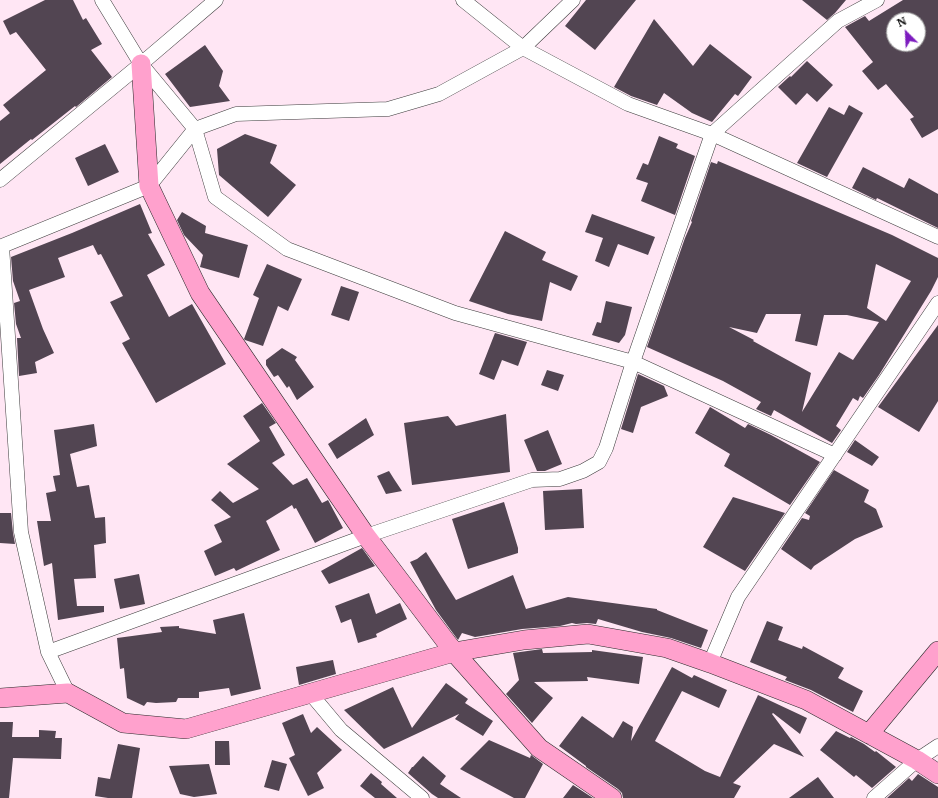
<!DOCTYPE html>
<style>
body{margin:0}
#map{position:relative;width:938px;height:798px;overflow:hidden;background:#ffe6f4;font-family:Merriweather,serif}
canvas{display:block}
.north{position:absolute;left:886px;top:12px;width:40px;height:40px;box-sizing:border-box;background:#fff;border:1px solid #9d9d9d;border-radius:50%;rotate:336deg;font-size:11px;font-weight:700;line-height:16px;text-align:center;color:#090909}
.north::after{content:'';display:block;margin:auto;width:14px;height:18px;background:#7d1cbf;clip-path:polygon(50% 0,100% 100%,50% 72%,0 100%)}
</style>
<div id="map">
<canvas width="938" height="798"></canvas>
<div class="north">N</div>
</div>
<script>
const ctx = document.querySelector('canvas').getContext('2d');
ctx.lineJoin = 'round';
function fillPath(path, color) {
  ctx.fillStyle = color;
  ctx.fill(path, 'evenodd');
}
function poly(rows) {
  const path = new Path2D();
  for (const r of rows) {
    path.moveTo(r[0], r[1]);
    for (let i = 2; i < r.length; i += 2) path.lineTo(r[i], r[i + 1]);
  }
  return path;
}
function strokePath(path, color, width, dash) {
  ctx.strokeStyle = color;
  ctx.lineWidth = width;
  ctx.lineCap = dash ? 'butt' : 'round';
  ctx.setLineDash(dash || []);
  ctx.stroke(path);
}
const building = poly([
 [45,0,73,0,83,20,86,18,102,44,91,50,112,77,76,107,75,106,32,140,31,139,0,164,0,121,10,113,3,105,46,70,16,32,10,35,3,21],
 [586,0,636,0,595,50,565,26],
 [802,0,846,0,835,13,827,20],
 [903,0,938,0,938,129,922,138,910,119,914,117,886,84,878,90,862,71,873,62,845,27,865,16,869,21],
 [894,20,918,20,918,44,894,44],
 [654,19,693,66,710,44,752,77,738,96,735,94,712,122,692,113,664,93,657,105,631,96,614,87],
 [205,45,223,71,219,86,230,101,190,107,165,74],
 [807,61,833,85,817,102,807,93,796,105,778,87,790,76,791,77],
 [849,105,863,113,827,177,797,163,829,107,844,115],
 [245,134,277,145,270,163,296,185,268,217,219,175,217,149],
 [659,136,678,144,676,148,695,156,675,215,641,201,648,183,636,179,643,163,648,165],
 [105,144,119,172,88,186,75,158],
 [718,161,817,203,892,235,938,258,938,277,931,291,879,375,863,398,860,396,858,401,853,398,836,426,841,430,832,443,774,410,771,416,756,409,761,402,723,381,647,347,685,238,692,222,691,221,711,162,717,164],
 [876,264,911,281,886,321,867,308],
 [766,314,801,314,795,341,817,346,824,315,847,315,879,322,853,360,839,352,802,412,811,373,753,341,754,340,729,327,757,333],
 [863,167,904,188,909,178,938,194,938,228,877,198,876,200,852,188],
 [140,204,152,233,148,234,165,265,147,275,169,317,192,304,226,364,156,403,122,343,130,339,110,302,123,296,101,254,98,255,93,245,58,258,65,277,29,290,43,329,54,353,35,362,37,373,19,376,17,338,21,338,16,324,14,303,20,301,13,281,11,257,72,233],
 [182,212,206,226,205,233,248,245,239,278,200,267,203,255,184,235,177,220],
 [592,214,655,237,648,255,618,244,609,267,595,261,603,238,585,232],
 [505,231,546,252,542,260,578,276,571,291,550,282,542,321,508,314,469,301],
 [267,264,302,279,288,311,278,306,263,346,245,340,244,339,259,298,253,295],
 [341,286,359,292,349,321,331,315],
 [606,301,632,307,625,335,619,343,592,335,597,322,601,323],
 [938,325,938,401,919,432,878,407],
 [495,333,527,342,518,366,502,360,494,380,479,374],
 [282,348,297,357,295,360,314,387,297,400,289,386,287,388,278,375,274,377,266,365,266,360],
 [547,370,564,375,558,391,541,385],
 [638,374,664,386,668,396,641,407,633,433,621,429],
 [262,403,276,423,269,427,285,455,272,463,293,485,307,478,322,503,328,500,343,528,315,543,296,508,294,509,292,505,266,521,280,550,236,571,234,568,215,576,204,551,222,542,214,525,231,517,211,500,220,491,233,503,259,489,227,464,260,441,243,416],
 [710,407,745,428,748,424,771,435,820,462,790,505,724,466,730,454,695,433],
 [506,414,510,472,412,485,404,423,448,416,456,426],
 [366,418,374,435,337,459,328,444],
 [94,424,97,446,70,454,77,487,89,485,95,518,105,517,106,543,94,545,96,578,74,579,77,606,104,606,104,612,58,620,52,563,44,566,37,521,51,521,46,493,56,491,53,476,60,475,54,430,62,429],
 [548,430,562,464,545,471,537,471,524,440],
 [855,440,879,457,872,466,847,452],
 [834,470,869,490,864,502,876,509,883,527,855,539,814,566,811,570,781,549,802,518,809,520,810,516,805,513],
 [389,471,394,479,402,491,386,494,377,476],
 [582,489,584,528,545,530,543,491],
 [733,497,785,513,745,571,703,547],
 [504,502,518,548,518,553,468,569,452,519],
 [0,513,11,513,13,533,15,544,0,543],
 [362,548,375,566,329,584,321,571],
 [426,552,456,600,513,575,526,609,568,597,657,609,657,610,708,630,701,648,671,638,642,632,598,619,596,624,587,623,576,624,572,623,560,626,522,629,475,637,462,633,458,640,436,610,410,562,417,559],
 [139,574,145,604,120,609,114,579],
 [369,593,376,614,400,603,407,619,376,634,377,637,358,643,351,619,341,623,335,606],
 [244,613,261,689,231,696,229,688,199,692,199,698,178,698,176,702,156,703,147,702,144,706,127,698,124,668,120,669,117,638,162,632,160,627,179,626,179,628,216,634,213,620],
 [767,621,783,627,778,640,802,649,803,646,844,668,838,678,863,691,853,712,811,690,785,680,787,677,750,662],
 [542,649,543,653,592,652,592,650,643,657,639,684,587,677,588,681,534,682,553,698,532,723,506,694,519,680,513,653],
 [333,660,336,674,299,685,296,667],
 [672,667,692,678,694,675,727,690,719,708,682,691,655,741,705,771,720,777,758,695,807,718,800,734,773,713,772,714,804,757,774,744,733,783,741,786,734,798,623,798,622,793,618,789,586,767,586,766,559,746,582,716,613,738,623,721,633,727,631,741],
 [446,683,468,699,465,703,493,721,483,736,455,719,459,714,384,749,344,710,393,687,412,728],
 [303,714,311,733,317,727,342,750,317,773,324,788,308,796,289,758,295,755,282,723],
 [0,722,13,722,12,737,39,737,39,730,56,731,55,738,62,738,61,759,13,758,9,798,0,798],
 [836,731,850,738,851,737,864,744,875,752,876,751,896,767,872,788,856,775,854,777,820,750],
 [489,740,530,758,531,755,543,764,525,798,514,798,460,769],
 [215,741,229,741,230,765,215,765],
 [118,744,140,748,132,798,108,798,95,796,98,777,110,779],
 [423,756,446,776,440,784,461,798,438,798,432,794,408,773,412,767,413,767],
 [272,760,287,764,279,791,264,787],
 [209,764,217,794,194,797,180,794,169,766],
 [371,773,382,782,381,784,397,798,375,798,360,786],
 [918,774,938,787,938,798,887,798,909,778,912,781],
 [818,777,834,798,789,798],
 [573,785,593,798,563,798]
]);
const street = poly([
 [102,0,141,64,195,129,215,197,287,249,455,313,633,362,835,455],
 [463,0,523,48,628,104,712,134,938,237],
 [0,180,141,64,216,0],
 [48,652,366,536,532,480,560,479,583,471,599,462,606,448,633,362,712,134,838,21,877,0],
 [710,663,738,597,938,303],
 [68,693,48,652,21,532,2,246,149,186,195,129,236,114,388,109,439,94,523,48,573,0],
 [310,693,341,730,422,798],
 [874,798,917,760,938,746]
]);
const secondary = poly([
 [141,64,149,186,200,293,366,536,454,652,539,748,612,798],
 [0,698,68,693,123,723,186,729,454,652,524,640,588,634,667,648,710,663,806,700,917,760,938,774],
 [869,734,938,651]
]);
fillPath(building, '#524552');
strokePath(street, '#3c3c3c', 15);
strokePath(secondary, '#2b2b2b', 20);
strokePath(street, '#fff', 14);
strokePath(secondary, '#ffa1cd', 19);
</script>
